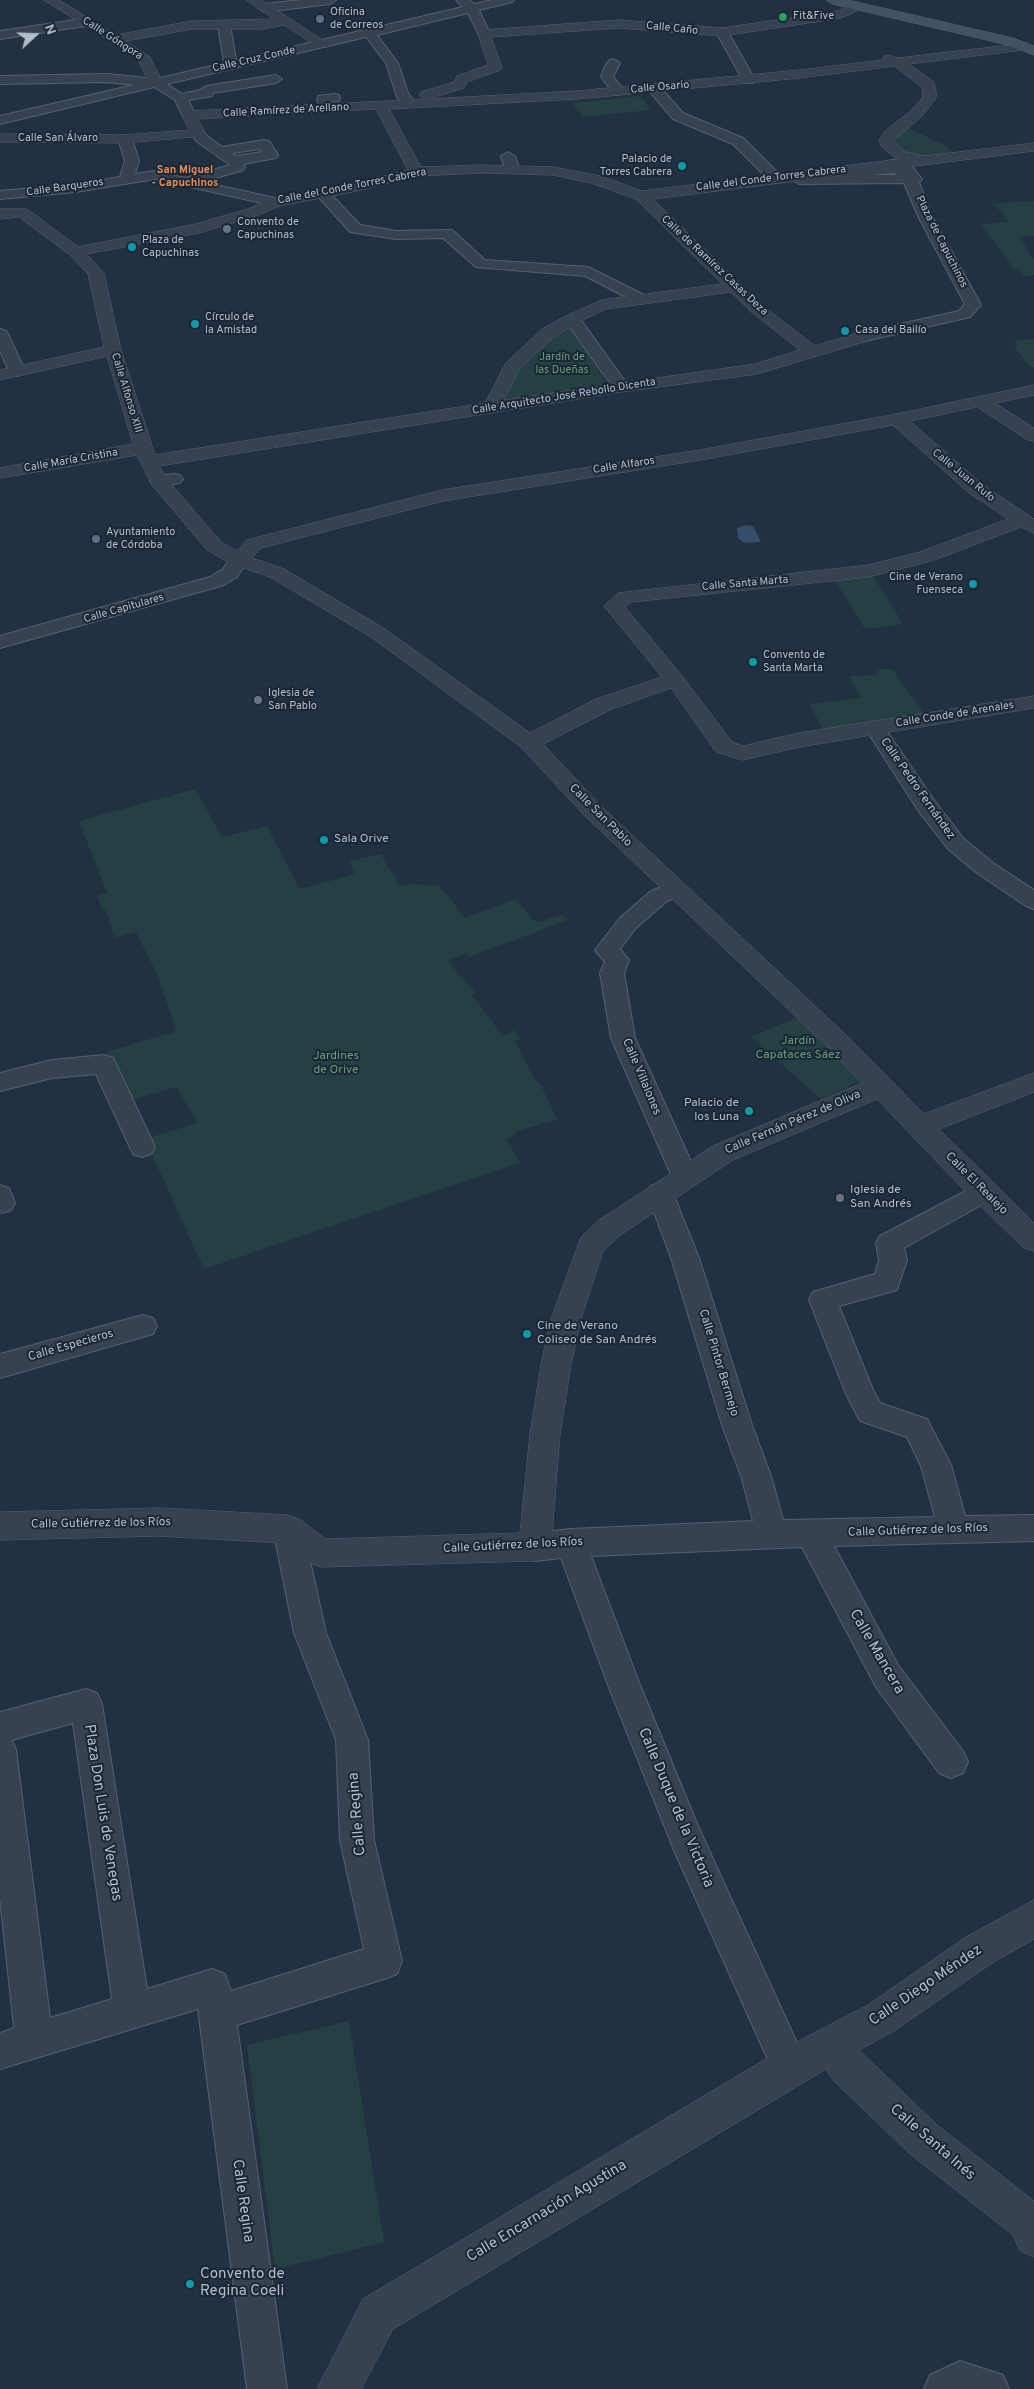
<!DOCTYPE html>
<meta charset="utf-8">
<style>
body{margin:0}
#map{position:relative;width:1034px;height:2389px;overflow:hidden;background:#223141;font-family:Overpass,sans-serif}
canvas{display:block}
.north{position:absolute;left:10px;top:10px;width:50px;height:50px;-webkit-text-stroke:4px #1b2736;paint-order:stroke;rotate:70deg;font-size:14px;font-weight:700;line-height:20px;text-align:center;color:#b3bdcc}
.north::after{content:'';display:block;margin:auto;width:18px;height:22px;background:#b3bdcc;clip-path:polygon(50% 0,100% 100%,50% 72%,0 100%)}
</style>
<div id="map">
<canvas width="1034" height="2389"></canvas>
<div class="north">N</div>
</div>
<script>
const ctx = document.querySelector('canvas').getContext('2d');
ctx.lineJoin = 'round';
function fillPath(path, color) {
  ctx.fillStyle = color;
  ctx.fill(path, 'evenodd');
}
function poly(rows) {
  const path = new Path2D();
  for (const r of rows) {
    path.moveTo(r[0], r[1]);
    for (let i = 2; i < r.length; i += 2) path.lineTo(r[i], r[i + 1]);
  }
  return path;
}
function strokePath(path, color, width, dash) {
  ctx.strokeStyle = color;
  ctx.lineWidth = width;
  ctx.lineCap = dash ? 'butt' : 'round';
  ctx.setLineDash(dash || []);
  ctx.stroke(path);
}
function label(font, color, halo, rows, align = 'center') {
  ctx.font = font + ' Overpass,sans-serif';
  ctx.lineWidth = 4;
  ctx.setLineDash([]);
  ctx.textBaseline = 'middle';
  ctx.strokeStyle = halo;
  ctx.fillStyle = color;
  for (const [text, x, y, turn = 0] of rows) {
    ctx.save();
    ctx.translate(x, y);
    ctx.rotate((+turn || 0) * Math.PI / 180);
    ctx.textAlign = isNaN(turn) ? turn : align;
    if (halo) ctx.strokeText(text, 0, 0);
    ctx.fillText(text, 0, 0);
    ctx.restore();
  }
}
const green = poly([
 [640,96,651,110,583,117,572,103],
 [907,127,944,145,953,152,924,156,902,152,891,144,892,135],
 [1034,201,1034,236,1019,237,1030,253,1029,256,1034,259,1034,275,1024,276,1017,268,1014,269,981,224,1010,222,995,205,989,204],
 [571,326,608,385,514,399,507,397,516,368,553,337],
 [1034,339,1034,367,1030,367,1014,346,1018,345,1014,340],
 [871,573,903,624,865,629,834,578],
 [876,669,892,669,927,718,824,731,809,704,861,698,850,676,878,675],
 [195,789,222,837,267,826,300,889,355,874,349,861,381,854,400,886,412,884,440,886,465,918,516,899,533,920,539,922,562,915,568,920,469,957,466,953,447,961,476,993,471,996,479,1004,503,1036,515,1030,521,1039,515,1041,534,1078,541,1085,557,1120,520,1130,507,1140,520,1163,204,1269,145,1139,198,1123,176,1087,128,1101,107,1052,177,1031,157,974,136,932,115,938,106,909,103,910,97,896,107,893,79,821],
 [798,1017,864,1079,821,1099,751,1037],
 [349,2021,384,2242,275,2269,247,2045]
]);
const water = poly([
 [745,525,753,526,761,542,744,543,738,538,737,528]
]);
const pedestrian = poly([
 [301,0,336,0,330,4,264,12,258,8,264,4,301,0],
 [456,0,469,0,474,4,493,0,514,0,512,2,479,10,490,34,488,37,480,37,468,13,377,35,398,63,408,93,414,101,413,104,403,104,397,97,386,63,366,37,167,84,182,94,200,90,206,86,276,75,282,79,276,83,213,93,212,96,188,100,196,115,189,119,184,118,175,100,154,87,0,124,0,116,134,85,107,82,0,84,0,76,107,74,156,79,224,63,218,25,220,22,224,21,230,25,236,60,463,7,456,0],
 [88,18,94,22,92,25,0,39,0,31,88,18],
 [722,28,728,32,755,80,753,83,745,83,743,80,716,32,722,28],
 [614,59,620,63,613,77,625,91,619,95,614,94,601,77,605,66,610,60,614,59],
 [653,84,658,85,683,113,743,138,780,175,782,178,780,181,770,181,733,144,673,119,647,88,653,84],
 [334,94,339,95,340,98,339,101,330,102,333,109,331,112,321,112,317,99,318,96,334,94],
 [198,129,203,130,206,135,222,147,264,140,269,141,278,155,276,158,243,164,245,167,243,170,202,182,280,199,282,202,280,205,275,206,155,179,76,192,0,199,0,191,76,184,120,177,125,161,118,139,125,135,132,139,139,161,135,174,155,171,185,178,230,165,196,141,191,133,198,129],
 [260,149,262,152,236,156,232,153,260,149],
 [508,152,515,156,519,169,517,172,512,173,505,169,501,156,508,152],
 [893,160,900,163,910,164,922,179,919,182,932,216,981,305,970,317,861,342,855,340,853,337,855,334,959,311,965,304,918,216,904,183,799,184,792,180,799,176,887,165,888,161,893,160],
 [894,173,896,175,872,175,894,173],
 [322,189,327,190,360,225,396,231,452,230,485,260,588,267,646,296,649,299,641,304,636,302,585,276,476,267,443,238,396,239,350,232,315,193,322,189],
 [572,314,578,316,627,384,629,387,627,390,615,390,564,319,572,314],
 [0,329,6,331,8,334,25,371,23,374,17,376,11,374,9,371,0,351,0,329],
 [174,474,180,475,183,479,180,483,159,486,153,485,150,481,153,477,174,474],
 [239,554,246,556,248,560,237,577,224,585,0,648,0,636,210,577,223,569,232,556,239,554],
 [875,722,882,724,936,803,964,839,993,863,1034,890,1034,909,1026,906,977,873,948,849,920,813,865,728,868,724,875,722],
 [675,882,683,884,686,889,683,894,667,901,636,928,620,949,629,960,624,973,635,1038,698,1177,694,1184,685,1187,676,1184,672,1177,611,1038,600,973,605,962,595,950,620,918,651,891,675,882],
 [104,1055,113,1058,116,1064,155,1147,151,1154,142,1157,133,1154,96,1074,52,1078,0,1091,0,1073,52,1060,104,1055],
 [983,1182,992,1185,996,1192,992,1199,904,1248,907,1260,897,1290,839,1306,873,1390,880,1403,927,1419,951,1465,965,1516,1034,1515,1034,1541,834,1546,898,1665,963,1751,968,1762,963,1773,951,1778,939,1773,876,1687,802,1547,591,1556,640,1685,698,1826,808,2067,803,2080,790,2085,777,2080,673,1848,608,1685,561,1558,535,1561,524,1557,520,1547,524,1537,535,1533,571,1529,753,1521,742,1479,722,1425,671,1258,647,1193,651,1186,660,1183,669,1186,673,1193,699,1258,752,1425,772,1479,783,1520,935,1517,921,1466,907,1437,860,1421,846,1394,809,1300,813,1292,875,1274,879,1260,876,1243,880,1236,983,1182],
 [0,1185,9,1188,15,1203,11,1210,2,1213,0,1212,0,1185],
 [143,1315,153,1318,157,1326,153,1334,0,1378,0,1354,143,1315],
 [288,1516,299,1520,303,1529,326,1633,368,1740,374,1840,402,1961,397,1974,384,1979,237,2025,287,2389,247,2389,198,2009,0,2069,0,2033,14,2028,0,1898,0,1712,86,1689,97,1693,102,1704,147,1989,212,1969,225,1974,231,1991,364,1949,340,1840,336,1740,294,1633,273,1529,277,1520,288,1516],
 [73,1723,112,1999,50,2018,16,1750,12,1740,73,1723],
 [960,2361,1003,2375,1009,2389,924,2389,930,2375,960,2361]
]);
const minor = poly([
 [44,0,59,0,116,35,192,21,274,19,246,0,261,0,329,44,328,47,318,47,284,25,263,29,192,29,126,41,150,57,163,83,156,87,149,83,138,59,44,0],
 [857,2,861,3,863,6,861,9,841,18,722,36,619,28,491,37,502,67,500,70,467,82,464,88,428,99,577,91,800,70,883,60,884,56,889,55,898,58,1028,43,1029,46,1028,49,1023,50,909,64,934,82,937,97,922,116,893,141,905,152,925,156,1034,143,1034,151,653,199,762,305,815,346,861,332,867,333,869,337,867,341,757,374,621,392,159,466,167,479,221,542,237,551,247,540,442,490,700,450,897,414,1034,385,1034,395,995,403,1034,428,1034,441,1028,440,977,407,910,421,983,485,1034,519,1034,533,1021,527,934,560,869,577,631,602,625,607,682,676,732,742,743,746,799,733,1034,696,1034,708,799,747,742,760,716,752,671,688,612,709,543,744,600,805,845,1034,924,1114,1034,1073,1034,1092,939,1129,1034,1223,1034,1251,1024,1248,966,1192,877,1099,733,1160,619,1236,603,1251,580,1322,571,1365,560,1434,551,1547,546,1557,535,1561,321,1567,310,1563,282,1543,160,1536,0,1540,0,1512,160,1508,288,1515,299,1519,326,1539,520,1533,530,1434,541,1365,550,1322,581,1237,599,1220,713,1146,862,1083,827,1046,584,815,521,747,371,637,270,577,232,564,207,550,152,485,137,455,0,478,0,468,133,444,107,356,0,380,0,370,104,347,88,274,70,255,19,217,0,219,0,209,27,209,78,247,196,224,251,208,270,199,352,184,408,170,376,109,198,119,205,133,203,136,125,143,0,142,0,134,125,135,189,130,182,115,189,111,425,99,419,95,421,92,454,82,457,76,488,65,478,34,484,30,619,20,722,28,838,11,857,2],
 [894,66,922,87,923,97,912,110,884,132,879,141,882,147,895,158,900,159,642,191,600,176,553,167,482,165,421,167,389,109,577,99,800,78,894,66],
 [482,173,553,175,591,183,636,199,722,284,602,300,566,316,542,329,506,363,485,403,155,455,121,350,104,273,86,254,199,233,261,214,279,206,352,192,416,176,482,173],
 [731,292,750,311,800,350,755,364,504,400,519,369,554,337,578,322,606,309,731,292],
 [893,425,969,493,1008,519,920,552,869,565,618,593,604,606,662,677,596,699,530,733,385,629,284,569,252,558,261,548,443,501,700,460,893,425],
 [1034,1900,1034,1939,992,1963,894,2031,859,2050,937,2125,1034,2201,1034,2257,1020,2251,1013,2235,909,2153,834,2081,826,2069,393,2329,361,2389,317,2389,363,2299,776,2053,868,2005,966,1937,1034,1900]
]);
const secondary = poly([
 [826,0,848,0,1013,38,1034,46,1034,55,1004,44,832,4,826,0]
]);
const markers = [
 [783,17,5,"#2e9e5b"],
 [320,19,5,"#5c6f8a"],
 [682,166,5,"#0f9aa8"],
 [227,229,5,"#6b7280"],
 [132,247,5,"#0f9aa8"],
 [195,324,5,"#0f9aa8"],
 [845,331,5,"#0f9aa8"],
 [96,539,5,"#5c6f8a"],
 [973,584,5,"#0f9aa8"],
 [753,662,5,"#0f9aa8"],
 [258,700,5,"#6b7280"],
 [324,840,5,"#0f9aa8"],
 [749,1111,5,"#0f9aa8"],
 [840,1198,5,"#6b7280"],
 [527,1334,5,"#0f9aa8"],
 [190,2284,5,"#0f9aa8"]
];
const farPoinames = [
 ["Oficina",330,13],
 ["de Correos",330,26],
 ["Fit&Five",793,17],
 ["Palacio de",672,160,"right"],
 ["Torres Cabrera",672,173,"right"],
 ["Convento de",237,223],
 ["Capuchinas",237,236],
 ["Plaza de",142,241],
 ["Capuchinas",142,254],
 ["Círculo de",205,318],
 ["la Amistad",205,331],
 ["Casa del Bailío",855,331],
 ["Ayuntamiento",106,533],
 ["de Córdoba",106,546],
 ["Cine de Verano",963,578,"right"],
 ["Fuenseca",963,591,"right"],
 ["Convento de",763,656],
 ["Santa Marta",763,669],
 ["Iglesia de",268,694],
 ["San Pablo",268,707]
];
const farStreetnames = [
 ["Calle Caño",672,29,6],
 ["Calle Góngora",112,39,33],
 ["Calle Cruz Conde",254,60,-13],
 ["Calle Osario",660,88,-5],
 ["Calle Ramírez de Arellano",286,111,-3],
 ["Calle San Álvaro",58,139],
 ["Calle del Conde Torres Cabrera",771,179,-7],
 ["Calle del Conde Torres Cabrera",352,187,-11],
 ["Calle Barqueros",65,188,-8],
 ["Plaza de Capuchinos",941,242,63],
 ["Calle de Ramírez Casas Deza",714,266,43],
 ["Calle Alfonso XIII",126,393,73],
 ["Calle Arquitecto José Rebollo Dicenta",564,397,-9],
 ["Calle María Cristina",71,461,-10],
 ["Calle Alfaros",624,466,-9],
 ["Calle Juan Rufo",963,476,39],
 ["Calle Santa Marta",745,584,-5],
 ["Calle Capitulares",124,609,-16],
 ["Calle Conde de Arenales",955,715,-9]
];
const farNeighbourhoodnames = [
 ["San Miguel",185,171],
 ["- Capuchinos",185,184]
];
const farParknames = [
 ["Jardín de",562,358],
 ["las Dueñas",562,371]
];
const streetNames = [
 ["Calle Pedro Fernández",917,789,55],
 ["Calle San Pablo",600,816,45],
 ["Calle Villalones",641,1077,67],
 ["Calle Fernán Pérez de Oliva",793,1123,-23],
 ["Calle El Realejo",976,1184,45],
 ["Calle Especieros",71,1346,-16],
 ["Calle Pintor Bermejo",718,1363,73],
 ["Calle Gutiérrez de los Ríos",101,1524,-1],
 ["Calle Gutiérrez de los Ríos",918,1531,-2],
 ["Calle Gutiérrez de los Ríos",513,1546,-3]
];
const poiNames = [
 ["Sala Orive",334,840],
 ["Palacio de",739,1104,"right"],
 ["los Luna",739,1118,"right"],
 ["Iglesia de",850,1191],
 ["San Andrés",850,1205],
 ["Cine de Verano",537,1327],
 ["Coliseo de San Andrés",537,1341]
];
const parkNames = [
 ["Jardín",798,1042],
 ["Capataces Sáez",798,1056],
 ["Jardines",336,1057],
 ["de Orive",336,1071]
];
const nearStreetnames = [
 ["Calle Mancera",876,1652,60],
 ["Calle Duque de la Victoria",675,1808,67],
 ["Plaza Don Luis de Venegas",102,1813,81],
 ["Calle Regina",358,1814,-95],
 ["Calle Diego Méndez",926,1986,-34],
 ["Calle Santa Inés",932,2143,41],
 ["Calle Regina",242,2201,82],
 ["Calle Encarnación Agustina",547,2212,-31]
];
const nearPoinames = [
 ["Convento de",200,2275],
 ["Regina Coeli",200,2292]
];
fillPath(green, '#244042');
fillPath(water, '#344d6a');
strokePath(pedestrian, '#54606f', 2);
strokePath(minor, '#54606f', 1);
strokePath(secondary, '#54606f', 1);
fillPath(pedestrian, '#364251');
fillPath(minor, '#364251');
fillPath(secondary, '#445164');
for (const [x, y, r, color] of markers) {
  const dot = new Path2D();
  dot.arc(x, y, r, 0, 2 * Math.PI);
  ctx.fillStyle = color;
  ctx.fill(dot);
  strokePath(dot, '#1b2736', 2);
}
label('11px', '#b3bdcc', '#1b2736', farPoinames, 'left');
label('11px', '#b3bdcc', '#1b2736', farStreetnames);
label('bold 11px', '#e08e59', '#1b2736', farNeighbourhoodnames);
label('11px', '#679f72', '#1b2736', farParknames);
label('12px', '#b3bdcc', '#1b2736', streetNames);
label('12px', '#b3bdcc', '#1b2736', poiNames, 'left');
label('12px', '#679f72', '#1b2736', parkNames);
label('15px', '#b3bdcc', '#1b2736', nearStreetnames);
label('15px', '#b3bdcc', '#1b2736', nearPoinames, 'left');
</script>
